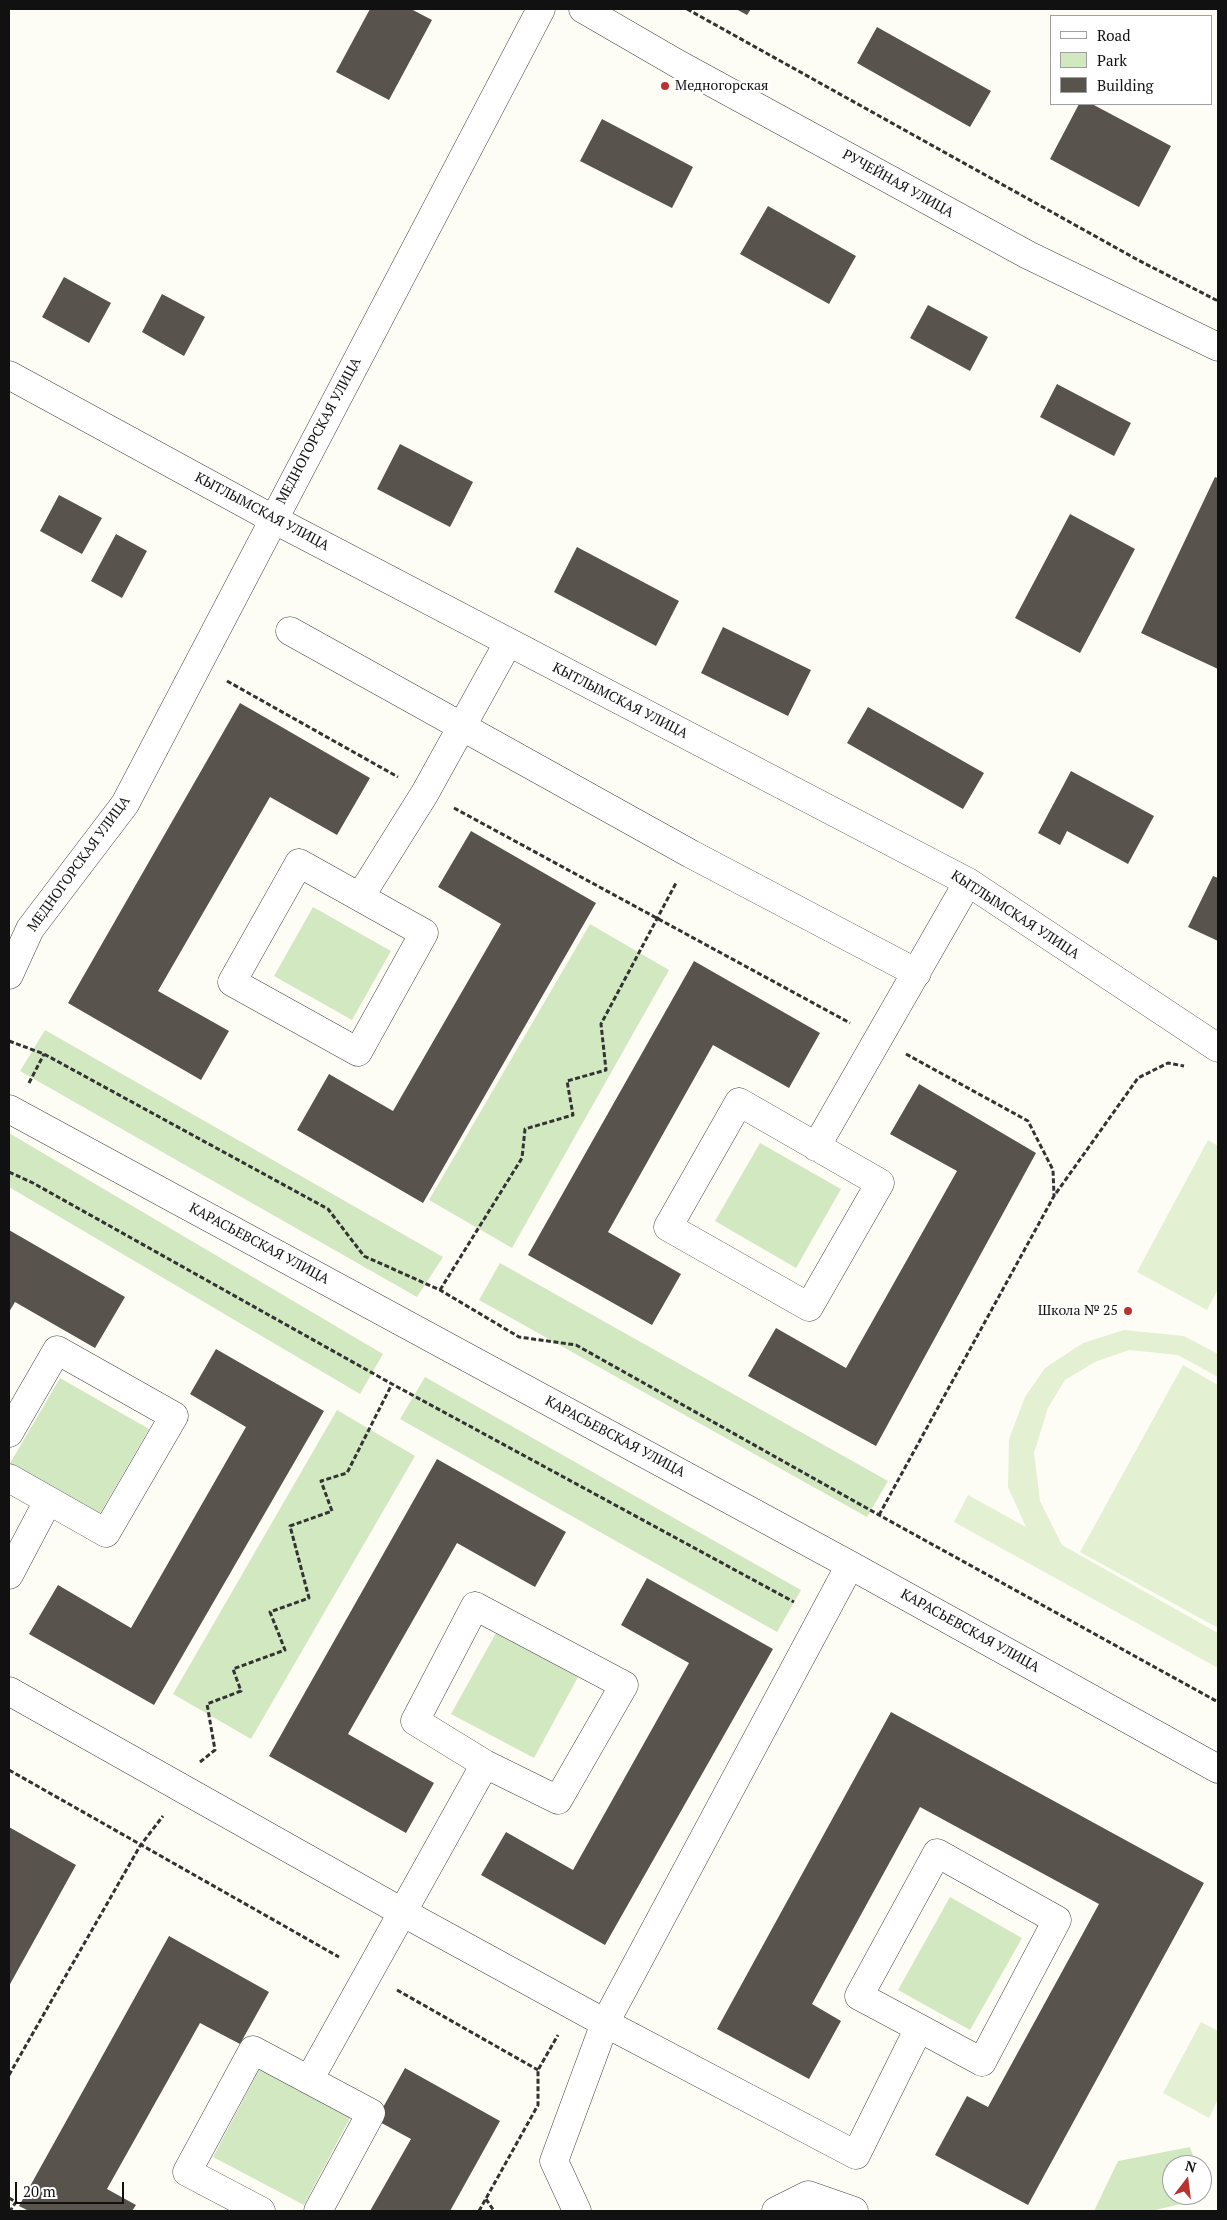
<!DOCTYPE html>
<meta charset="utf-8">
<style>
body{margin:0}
#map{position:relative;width:1227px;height:2220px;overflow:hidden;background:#fefdf5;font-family:"PT Serif",serif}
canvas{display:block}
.frame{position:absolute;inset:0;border:10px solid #111;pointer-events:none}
.legend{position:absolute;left:1050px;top:15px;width:162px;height:90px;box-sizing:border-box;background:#fff;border:1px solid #a0a0a0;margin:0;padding:6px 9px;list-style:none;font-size:15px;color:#111}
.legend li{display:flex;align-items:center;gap:10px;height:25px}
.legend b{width:25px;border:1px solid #a0a0a0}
.north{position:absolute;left:1162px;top:2155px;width:50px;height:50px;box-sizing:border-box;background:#fff;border:1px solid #a0a0a0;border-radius:50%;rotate:15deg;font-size:14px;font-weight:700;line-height:20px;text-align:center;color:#111}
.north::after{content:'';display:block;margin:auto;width:18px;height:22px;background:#b93230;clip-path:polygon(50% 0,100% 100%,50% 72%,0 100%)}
.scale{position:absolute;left:15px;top:2182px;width:109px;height:22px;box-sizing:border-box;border:2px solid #111;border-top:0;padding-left:6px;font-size:15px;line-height:18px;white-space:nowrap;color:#111;-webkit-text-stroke:4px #fff;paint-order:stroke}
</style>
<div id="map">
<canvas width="1227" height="2220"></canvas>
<div class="frame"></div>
<ul class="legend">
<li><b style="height:6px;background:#fff"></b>Road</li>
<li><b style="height:14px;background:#d2e8c0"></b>Park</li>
<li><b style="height:14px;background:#59534e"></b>Building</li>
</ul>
<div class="north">N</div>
<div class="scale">20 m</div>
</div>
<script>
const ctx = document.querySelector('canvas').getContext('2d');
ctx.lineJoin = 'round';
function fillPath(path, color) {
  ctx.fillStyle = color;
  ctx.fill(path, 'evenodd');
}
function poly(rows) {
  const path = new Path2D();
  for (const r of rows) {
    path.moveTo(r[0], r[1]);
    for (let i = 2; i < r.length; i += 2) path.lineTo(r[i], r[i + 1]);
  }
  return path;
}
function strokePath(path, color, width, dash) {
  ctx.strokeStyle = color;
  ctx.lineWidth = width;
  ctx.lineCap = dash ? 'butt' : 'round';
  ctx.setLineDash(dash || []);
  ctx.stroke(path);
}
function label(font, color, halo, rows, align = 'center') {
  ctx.font = font + ' "PT Serif",serif';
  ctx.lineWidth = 5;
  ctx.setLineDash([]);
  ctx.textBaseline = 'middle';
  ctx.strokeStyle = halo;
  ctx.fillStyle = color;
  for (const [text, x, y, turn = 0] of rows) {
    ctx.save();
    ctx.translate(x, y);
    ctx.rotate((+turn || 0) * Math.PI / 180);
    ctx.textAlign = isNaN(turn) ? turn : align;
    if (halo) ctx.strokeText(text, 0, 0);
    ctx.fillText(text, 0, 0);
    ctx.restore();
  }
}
const green = poly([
 [313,907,391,951,352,1020,274,976],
 [590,924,669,970,512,1248,429,1200],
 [45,1030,443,1257,417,1297,20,1071],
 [9,1133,383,1354,360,1394,9,1187],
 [760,1143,841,1189,796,1268,715,1221],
 [500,1263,888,1481,867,1517,479,1300],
 [425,1377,801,1590,777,1632,400,1419],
 [60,1378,149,1429,98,1517,9,1465],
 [337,1410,415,1456,251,1739,173,1694],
 [496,1633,578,1677,534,1758,451,1714],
 [950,1897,1022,1938,970,2030,898,1990],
 [260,2068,351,2116,304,2205,213,2157],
 [1190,2147,1196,2165,1172,2165,1172,2195,1202,2195,1202,2186,1206,2198,1151,2211,1094,2211,1118,2161]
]);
const pitch = poly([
 [1208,1140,1218,1146,1218,1289,1207,1310,1137,1272],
 [1124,1330,1184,1336,1218,1354,1218,1377,1178,1355,1129,1350,1095,1362,1065,1380,1048,1408,1034,1453,1040,1501,1062,1545,1218,1633,1218,1668,954,1522,968,1495,1026,1527,1008,1487,1009,1439,1025,1397,1045,1368,1083,1343],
 [1183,1365,1218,1385,1218,1628,1080,1552],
 [1201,2022,1218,2031,1218,2099,1209,2118,1163,2093]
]);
const building = poly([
 [370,9,411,9,432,20,389,100,336,72],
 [736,9,751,9,747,15],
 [877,27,991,91,970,127,857,63],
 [1079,104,1092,104,1171,146,1139,207,1050,159],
 [602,119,693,167,672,208,580,161],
 [768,206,856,256,829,304,740,254],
 [64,277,111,303,89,343,42,317],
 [162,294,205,317,184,356,142,332],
 [928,305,988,337,970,371,910,338],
 [1057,384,1131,423,1114,456,1040,417],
 [400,444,473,482,450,527,377,489],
 [1215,477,1218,478,1218,669,1141,633],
 [59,495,102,518,82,554,40,531],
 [1070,514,1135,549,1080,653,1015,618],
 [116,534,147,551,122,598,91,581],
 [577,547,679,601,656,646,554,592],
 [723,627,811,670,788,716,701,673],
 [240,703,370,778,337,835,270,797,158,991,229,1031,201,1080,68,1003],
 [868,707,984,773,963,809,847,743],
 [1071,771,1154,816,1128,864,1067,831,1060,845,1038,833],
 [471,831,596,903,423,1203,297,1130,329,1074,393,1111,501,924,438,887],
 [1213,876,1218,878,1218,941,1188,927],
 [694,961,820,1033,789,1088,713,1045,608,1232,681,1274,652,1325,528,1255],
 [919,1084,1036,1153,876,1446,748,1376,776,1328,846,1368,957,1171,890,1134],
 [9,1230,125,1297,95,1348,15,1302,9,1312],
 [216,1349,324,1411,154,1705,29,1634,58,1585,131,1628,246,1427,190,1394],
 [437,1459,566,1532,535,1587,457,1543,348,1734,434,1783,406,1833,269,1756],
 [647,1578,773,1649,605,1945,481,1875,506,1832,573,1870,689,1663,621,1625],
 [891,1712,1204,1883,1028,2205,935,2155,967,2096,988,2107,1099,1904,920,1807,812,2004,841,2021,809,2079,717,2029],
 [9,1827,76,1865,9,1986],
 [169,1936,269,1992,240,2044,200,2023,107,2189,136,2205,132,2211,29,2211,19,2206],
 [405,2068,500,2121,450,2211,370,2211,411,2139,376,2120]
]);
const path = poly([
 [687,9,1138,260,1218,301],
 [227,681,398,777],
 [454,808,850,1023],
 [9,1041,44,1054,328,1209,364,1256,440,1290,519,1337,576,1345,879,1515,1218,1702],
 [906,1054,1028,1121,1053,1170,1054,1196],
 [29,1083,44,1054],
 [9,1172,33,1183,392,1384,794,1602],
 [440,1290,522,1158,525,1129,573,1115,567,1081,606,1070,601,1024,676,883],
 [879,1515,1054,1196,1138,1078,1168,1063,1184,1066],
 [200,1762,215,1750,207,1704,241,1691,233,1669,285,1650,270,1612,309,1598,290,1526,332,1511,321,1481,347,1473,392,1384],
 [9,1770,339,1957],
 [397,1990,538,2070],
 [9,2075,140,1846,163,1816],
 [9,2198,16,2202,10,2211],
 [486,2199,494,2211],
 [479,2211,538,2105,538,2070,558,2035]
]);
const minor = poly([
 [583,9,678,64,1028,255,1218,347],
 [9,375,273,519,968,882,1218,1048],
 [290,631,691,854,917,973],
 [299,863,424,933,358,1052,232,982,299,863],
 [360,897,425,793,508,643],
 [9,975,30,929,125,804,541,9],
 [739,1102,880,1183,809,1307,668,1227,739,1102],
 [9,1109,850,1565,1218,1769],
 [816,1147,968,882],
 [9,1433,57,1350,174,1416,106,1533,9,1478],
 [9,1575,48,1501],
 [475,1606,624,1685,558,1800,485,1764,415,1721,475,1606],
 [9,1691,402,1912,605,2023,856,2155,919,2028,859,1996,937,1853,1057,1920,982,2062,919,2028],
 [309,2080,485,1764],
 [261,2211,187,2172,253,2050,371,2113,318,2211],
 [577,2211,554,2161,605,2023,850,1565],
 [776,2211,808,2195,854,2211]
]);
const markers = [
 [665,86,5,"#b93230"],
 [1128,1311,5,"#b93230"]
];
const poiNames = [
 ["Медногорская",675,86],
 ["Школа № 25",1118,1311,"right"]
];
const streetNames = [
 ["РУЧЕЙНАЯ УЛИЦА",898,184,29],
 ["МЕДНОГОРСКАЯ УЛИЦА",319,431,-62],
 ["КЫТЛЫМСКАЯ УЛИЦА",262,512,28],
 ["КЫТЛЫМСКАЯ УЛИЦА",620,701,27],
 ["МЕДНОГОРСКАЯ УЛИЦА",79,864,-54],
 ["КЫТЛЫМСКАЯ УЛИЦА",1015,915,33],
 ["КАРАСЬЕВСКАЯ УЛИЦА",259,1244,28],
 ["КАРАСЬЕВСКАЯ УЛИЦА",615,1437,28],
 ["КАРАСЬЕВСКАЯ УЛИЦА",970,1631,29]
];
fillPath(green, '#d2e8c0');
fillPath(pitch, '#e3f0d1');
fillPath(building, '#59534e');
strokePath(minor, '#444', 29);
strokePath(path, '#333', 3, [5, 2.5]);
strokePath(minor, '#fff', 28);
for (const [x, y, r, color] of markers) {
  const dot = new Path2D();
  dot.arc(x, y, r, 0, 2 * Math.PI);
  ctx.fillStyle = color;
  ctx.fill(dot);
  strokePath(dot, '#fff', 2);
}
label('14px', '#111', '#fff', poiNames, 'left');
label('14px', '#111', '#fff', streetNames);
</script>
